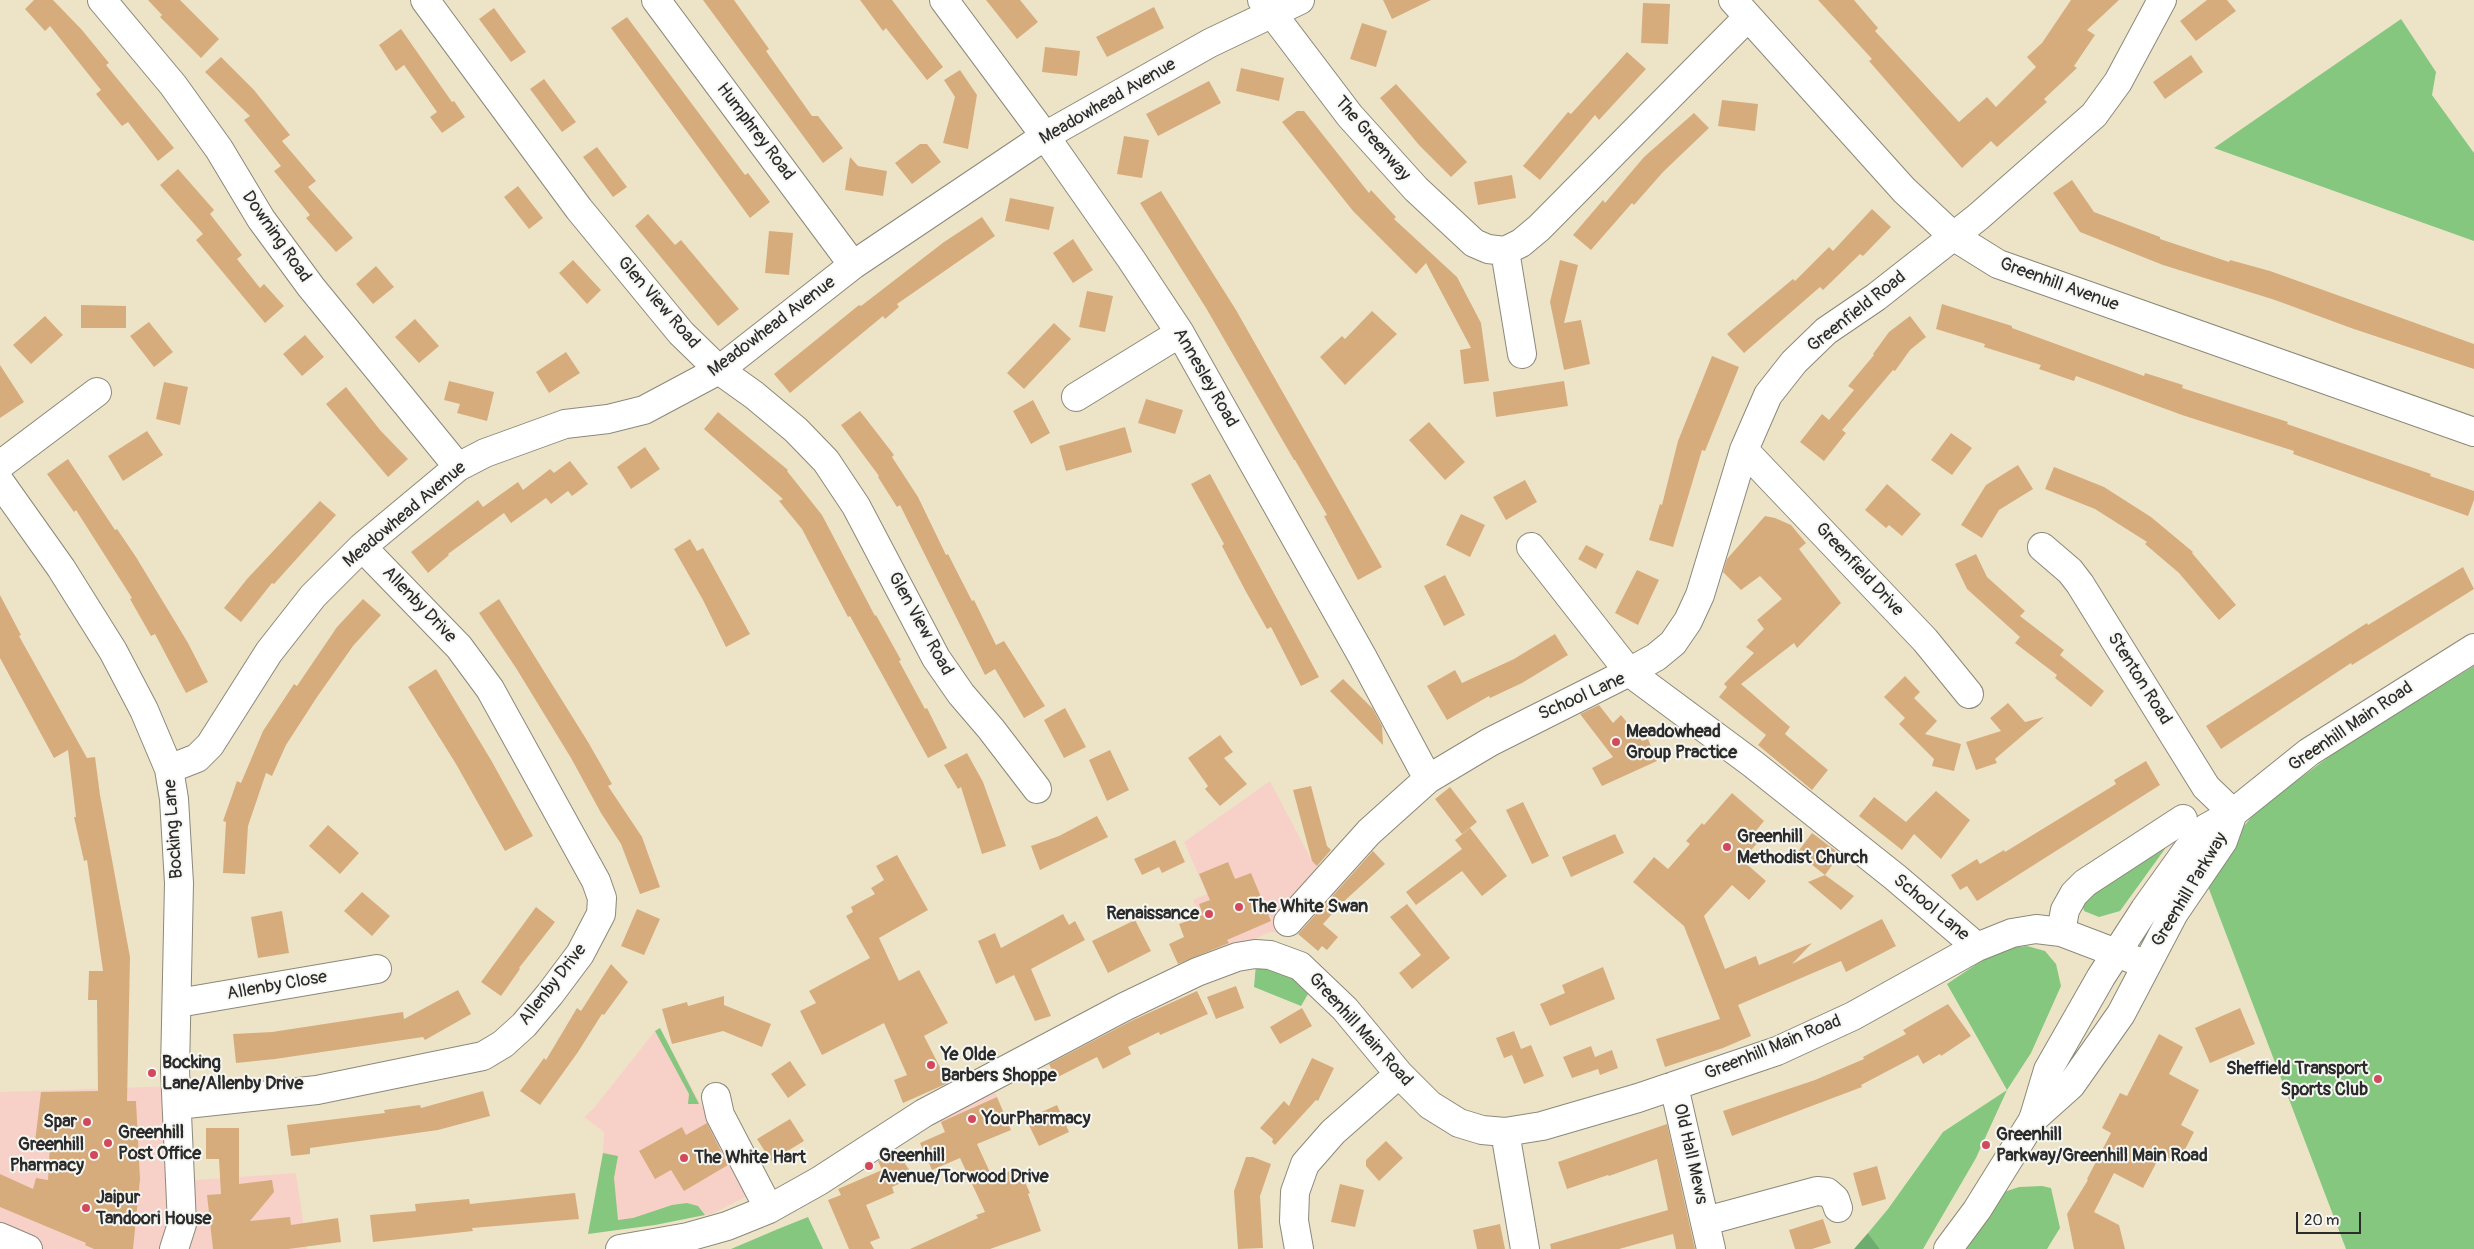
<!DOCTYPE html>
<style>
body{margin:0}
#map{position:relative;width:2474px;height:1249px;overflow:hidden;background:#ede4c8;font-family:Pangolin,sans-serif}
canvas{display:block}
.scale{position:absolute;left:2296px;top:1212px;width:65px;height:22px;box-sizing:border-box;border:2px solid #2b2b2b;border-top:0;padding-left:6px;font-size:15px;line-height:18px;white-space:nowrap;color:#2b2b2b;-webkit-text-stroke:4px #f6f6f2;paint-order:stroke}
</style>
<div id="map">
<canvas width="2474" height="1249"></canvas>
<div class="scale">20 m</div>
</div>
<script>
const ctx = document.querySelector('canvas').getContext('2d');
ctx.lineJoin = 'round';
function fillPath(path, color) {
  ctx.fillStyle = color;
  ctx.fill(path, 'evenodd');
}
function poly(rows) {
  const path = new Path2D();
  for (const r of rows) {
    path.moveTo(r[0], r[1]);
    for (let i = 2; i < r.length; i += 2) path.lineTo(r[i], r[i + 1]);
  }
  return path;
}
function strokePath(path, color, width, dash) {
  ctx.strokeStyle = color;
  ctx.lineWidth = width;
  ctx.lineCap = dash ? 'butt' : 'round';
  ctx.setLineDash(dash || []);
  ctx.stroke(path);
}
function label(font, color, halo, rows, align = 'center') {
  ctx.font = font + ' Pangolin,sans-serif';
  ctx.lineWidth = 4;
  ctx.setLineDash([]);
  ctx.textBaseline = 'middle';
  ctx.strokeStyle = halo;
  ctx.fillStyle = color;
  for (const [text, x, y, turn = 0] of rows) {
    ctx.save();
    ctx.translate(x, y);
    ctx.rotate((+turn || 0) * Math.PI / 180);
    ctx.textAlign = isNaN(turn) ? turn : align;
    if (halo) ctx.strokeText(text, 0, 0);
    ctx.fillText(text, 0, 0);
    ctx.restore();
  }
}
const built = poly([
 [1270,781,1312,861,1324,873,1291,934,1270,932,1218,956,1193,900,1207,894,1184,842],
 [660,1028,749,1195,712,1214,588,1234,603,1153,604,1132,584,1117,594,1108,655,1031],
 [176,1086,180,1181,296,1173,307,1249,0,1249,0,1092],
 [994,1089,997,1097,948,1139,937,1115]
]);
const green = poly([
 [2401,19,2436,72,2432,95,2474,153,2474,241,2214,148],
 [2474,666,2474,1249,2346,1249,2204,876,2257,810,2341,748],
 [2175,835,2120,911,2099,917,2084,911,2082,903,2082,892],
 [2027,946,2045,951,2056,964,2061,986,2031,1053,2007,1090,1976,1158,1923,1249,1880,1249,1868,1233,1888,1209,1943,1132,2007,1090,1947,984,1999,949],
 [1256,964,1288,973,1308,994,1301,1006,1254,987],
 [660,1028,699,1104,688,1104,689,1094,655,1031],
 [603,1153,618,1156,614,1178,618,1220,633,1218,672,1205,687,1203,698,1206,705,1215,655,1225,588,1234],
 [2042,1186,2051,1188,2060,1228,2047,1249,1961,1249,2001,1193,2019,1187],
 [808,1217,823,1249,731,1249,778,1229]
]);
const forest = poly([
 [1868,1233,1880,1249,1854,1249]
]);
const building = poly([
 [34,0,53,0,82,30,109,63,106,65,174,148,158,161,128,122,122,126,96,94,101,90,50,26,45,31,25,9],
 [148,0,180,0,219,39,201,58,160,17,162,15],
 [703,0,734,0,769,49,766,51,812,116,818,116,843,148,823,163],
 [860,0,892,0,943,67,927,80,886,28,883,31],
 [986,0,1020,0,1038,22,1017,39],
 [1383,0,1431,0,1392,19],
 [1818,0,1854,0,1878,28,1875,31,1959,122,1987,97,1996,107,2036,67,2027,57,2042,43,2071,0,2119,0,2087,30,2095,35,2074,66,2077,68,2044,99,2047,102,1997,147,1991,141,1962,168,1869,61,1872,59],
 [2207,0,2227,0,2236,11,2196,41,2180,21],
 [1643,3,1670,4,1668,44,1641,43],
 [1154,7,1164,28,1107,57,1096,37],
 [494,8,526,52,511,62,479,19],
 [627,17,745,175,748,173,770,202,750,218,611,28],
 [1362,23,1387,31,1376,67,1350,59],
 [401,29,452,102,454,101,465,117,442,133,430,117,437,112,404,65,396,71,379,45],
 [1045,47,1080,51,1077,76,1042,72],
 [1627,52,1646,69,1599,120,1595,115,1540,180,1523,166,1568,112,1571,114],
 [2191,55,2203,72,2165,99,2153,82],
 [221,57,254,90,290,135,282,141,316,181,308,187,353,238,336,252,306,218,310,215,274,171,281,166,244,120,250,116,205,72],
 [1241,68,1284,78,1279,101,1236,91],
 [960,70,977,95,968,149,943,143,955,97,944,80],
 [544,79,576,122,562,132,530,89],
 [1209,81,1221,103,1158,136,1146,114],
 [1396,84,1467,162,1451,177,1419,145,1380,98],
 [1722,100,1758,104,1755,131,1718,126],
 [1297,111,1304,111,1369,193,1371,190,1396,217,1394,219,1457,277,1481,323,1489,381,1464,384,1460,350,1471,348,1426,263,1416,274,1353,211,1282,122],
 [1694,113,1709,128,1663,172,1634,205,1632,203,1591,250,1573,235,1603,200,1605,203,1644,157],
 [1124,136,1149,140,1142,178,1117,174],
 [920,144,927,144,941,162,912,184,895,163],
 [597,147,627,187,613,197,583,157],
 [850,157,858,166,887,171,883,196,845,190],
 [178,169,214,210,210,214,242,255,237,259,260,288,264,284,284,306,265,323,196,240,203,234,160,185],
 [1512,175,1516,198,1478,205,1474,182],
 [2072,180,2094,212,2160,237,2160,239,2229,262,2230,260,2270,271,2474,344,2474,369,2351,328,2275,300,2163,265,2080,232,2053,193],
 [518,186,543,218,529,229,504,197],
 [1161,191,1236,310,1382,567,1358,580,1324,516,1327,515,1295,460,1294,460,1206,308,1140,203],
 [1010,198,1054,207,1049,230,1005,221],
 [1872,209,1891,227,1863,256,1860,254,1823,290,1820,287,1744,353,1727,334,1793,279,1795,281,1829,247,1833,251],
 [648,214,675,245,681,240,739,309,718,326,635,226],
 [982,217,995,236,897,304,899,307,885,319,883,316,790,393,774,374,859,305,861,306,944,242],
 [769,231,793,233,789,275,765,273],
 [1073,239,1093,270,1073,283,1053,253],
 [573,260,601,290,587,304,559,273],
 [1560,260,1578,265,1564,323,1581,320,1590,364,1564,370,1550,302],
 [376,266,394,287,373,304,356,284],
 [1087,291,1113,296,1105,332,1079,327],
 [1942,304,2012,326,2012,328,2144,376,2145,373,2183,385,2182,388,2288,422,2287,424,2431,474,2430,476,2474,491,2474,500,2468,516,2293,454,2294,451,2182,415,2076,376,2074,381,2039,369,2041,365,1984,347,1985,344,1936,329],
 [81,305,126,306,126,328,81,328],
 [1372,311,1397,334,1345,385,1320,357,1342,336,1345,339],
 [45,316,63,335,31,364,13,345],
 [1910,316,1926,337,1910,350,1895,371,1893,370,1842,430,1846,433,1824,461,1800,442,1822,414,1829,420,1854,390,1848,386,1874,355,1873,354,1889,332],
 [415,319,439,346,419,363,395,337],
 [149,322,173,352,154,367,130,336],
 [1054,323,1071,339,1024,389,1007,373],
 [305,335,324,357,302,376,283,354],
 [566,352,580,373,549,393,536,372],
 [1712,356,1739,367,1705,451,1702,450,1673,547,1649,540,1660,504,1662,505,1678,441],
 [0,365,24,402,0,418],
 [449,381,494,392,487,421,457,413,460,404,444,400],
 [1564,381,1568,406,1496,417,1493,392],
 [164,382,188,387,180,425,156,419],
 [346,387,380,430,408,459,388,477,326,404],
 [1146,399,1183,410,1175,434,1138,423],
 [1033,400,1050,433,1031,444,1013,411],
 [860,411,894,455,892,457,918,497,946,555,948,554,972,601,974,600,996,645,1004,641,1045,706,1024,718,995,669,985,675,900,505,897,507,878,477,879,476,841,425],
 [718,412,788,470,787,471,822,515,875,616,876,615,901,660,899,661,925,709,927,708,947,748,928,758,850,616,848,617,802,529,779,501,783,499,704,429],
 [1429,422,1465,462,1445,480,1409,440],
 [1125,427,1132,452,1066,471,1059,446],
 [147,431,163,455,123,481,108,456],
 [1951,433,1972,448,1952,475,1931,460],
 [645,447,660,469,631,489,617,467],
 [68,459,115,530,117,529,136,557,188,643,208,682,186,693,155,634,151,636,130,599,132,598,76,510,74,512,47,474],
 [570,461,588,484,572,496,568,491,551,504,546,498,511,523,504,513,448,554,449,555,428,573,411,552,478,500,483,507,518,482,523,490,550,469,554,473],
 [2018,465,2033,489,1999,510,1982,538,1961,525,1986,485],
 [2054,467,2104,487,2151,517,2193,552,2192,553,2236,605,2219,620,2179,573,2145,544,2147,542,2095,509,2045,489],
 [1210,474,1319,677,1301,686,1271,627,1267,629,1245,590,1222,546,1224,544,1191,484],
 [1525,480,1537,502,1506,520,1493,497],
 [1887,484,1921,514,1902,536,1889,525,1886,528,1865,510],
 [320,501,336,515,274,584,272,583,241,622,224,608,247,579],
 [1461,514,1485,525,1470,557,1446,545],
 [1765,516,1775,518,1791,525,1806,543,1799,549,1841,603,1797,648,1794,643,1741,684,1790,727,1785,734,1828,770,1812,790,1758,745,1766,735,1719,697,1727,687,1724,684,1754,653,1746,647,1764,629,1757,620,1782,599,1760,576,1741,590,1723,572,1727,559],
 [690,539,697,551,703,548,750,634,726,647,703,600,674,549],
 [1586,545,1604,554,1596,569,1578,559],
 [1976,554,1987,577,2025,611,2020,616,2064,650,2060,655,2104,691,2091,707,2055,678,2057,675,2015,643,2020,637,1967,589,1955,564],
 [2463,567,2474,589,2352,665,2351,663,2221,749,2206,726,2367,623,2368,625],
 [1637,570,1659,580,1638,625,1615,613],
 [1445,575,1465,615,1444,626,1424,586],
 [0,595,21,635,19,636,87,758,95,757,100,795,130,957,127,1101,136,1101,140,1179,133,1249,94,1249,85,1245,86,1243,0,1207,0,1174,33,1189,36,1178,48,1180,50,1143,35,1142,41,1092,98,1091,97,1000,88,1000,89,971,103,971,87,860,84,861,74,817,76,817,68,750,54,758,0,658],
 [363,599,381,615,353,646,317,697,286,745,272,776,266,773,248,826,245,874,223,873,226,822,223,821,237,781,241,783,263,731,294,684,297,686,337,627],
 [499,599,588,742,612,784,608,786,642,837,660,887,640,894,621,844,601,813,571,758,516,668,479,613],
 [1555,634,1568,655,1522,683,1490,698,1489,696,1447,720,1427,686,1455,670,1462,683,1514,659],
 [436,669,491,760,533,836,505,851,456,764,408,687],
 [1905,676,1920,692,1914,698,1937,721,1925,734,1961,744,1954,771,1932,766,1934,759,1899,724,1905,718,1884,697],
 [1343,679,1373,709,1382,726,1383,745,1330,691],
 [2008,703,2025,722,2044,717,1995,759,1997,763,1976,770,1966,742,2001,731,1990,718],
 [1599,705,1613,723,1621,715,1642,741,1648,739,1657,761,1602,786,1592,768,1613,757,1580,714],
 [1065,708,1086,747,1064,758,1044,720],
 [1220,735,1233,752,1224,758,1247,784,1220,806,1205,789,1208,786,1188,758],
 [1110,750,1129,790,1107,801,1089,760],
 [967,753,983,782,1006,846,982,854,961,787,958,789,944,765],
 [2146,761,2160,785,1977,901,1967,886,1960,890,1951,875,1977,859,1980,864,2004,850,2005,852,2116,784,2114,780],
 [1311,786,1327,846,1331,850,1317,866,1312,861,1293,790],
 [1450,787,1477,822,1462,834,1435,799],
 [1936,791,1970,820,1941,859,1914,834,1902,850,1859,816,1874,797,1906,822],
 [1732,793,1764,821,1755,832,1762,838,1742,860,1766,881,1749,900,1732,885,1704,916,1725,969,1756,956,1759,965,1812,943,1792,964,1882,919,1896,946,1846,972,1841,961,1738,1005,1751,1036,1723,1048,1665,1067,1656,1039,1720,1019,1684,926,1633,882,1654,857,1668,869,1690,844,1686,841,1702,823,1704,825],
 [1523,802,1549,856,1532,864,1506,810],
 [1097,816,1108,837,1040,870,1031,846,1059,836],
 [328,825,359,853,340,874,309,846],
 [1470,828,1507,876,1482,896,1462,871,1416,905,1406,892,1462,849,1455,840],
 [1812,833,1840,854,1825,875,1797,853],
 [1615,834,1624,853,1571,877,1562,857],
 [1175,840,1185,862,1162,873,1159,867,1142,875,1134,859],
 [1373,851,1385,864,1341,904,1323,924,1338,937,1327,950,1322,946,1318,951,1298,934],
 [897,855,928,910,879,938,899,981,919,970,948,1023,924,1036,948,1083,903,1103,894,1080,907,1075,884,1023,822,1055,800,1011,816,1003,809,991,870,958,846,916,853,912,851,907,875,894,871,888,884,880,876,866],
 [1228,862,1235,879,1251,873,1271,921,1227,940,1229,943,1178,964,1169,944,1184,937,1179,924,1203,915,1199,904,1210,900,1199,874],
 [1825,875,1854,896,1841,910,1808,882],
 [362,892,390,916,372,936,344,911],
 [1407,904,1450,958,1412,989,1399,973,1421,955,1390,917],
 [536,907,555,922,519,968,520,969,501,996,481,982],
 [637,909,660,919,644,955,621,946],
 [282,911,289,953,258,958,251,917],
 [1063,914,1069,925,1075,921,1085,940,1031,969,1051,1016,1035,1021,1014,975,996,984,978,941,995,933,1001,948],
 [1135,920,1151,951,1108,973,1092,941],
 [611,964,628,982,604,1015,602,1014,578,1052,540,1105,520,1091,544,1058,546,1060,577,1008,581,1011],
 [1603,967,1615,999,1550,1026,1540,1004,1565,993,1562,985],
 [1236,986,1244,1008,1216,1019,1207,997],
 [458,990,471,1014,425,1040,423,1037,275,1059,236,1063,233,1034,272,1032,403,1012,404,1019],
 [1197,991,1208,1014,1160,1035,1159,1032,1128,1047,1131,1054,1103,1069,1097,1057,1056,1078,1049,1064,1131,1021],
 [724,996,724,1005,771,1024,762,1047,723,1031,672,1044,662,1009,687,1002,688,1006],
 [1948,1004,1971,1036,1941,1056,1940,1054,1923,1064,1918,1055,1861,1085,1862,1087,1732,1136,1723,1111,1815,1080,1864,1059,1863,1057,1906,1034,1903,1030],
 [1302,1008,1312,1026,1280,1044,1270,1027],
 [2240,1008,2255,1044,2210,1063,2195,1028],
 [1514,1031,1521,1049,1531,1045,1544,1076,1524,1084,1512,1055,1504,1058,1496,1038],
 [2159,1034,2183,1047,2169,1074,2199,1090,2181,1125,2194,1132,2178,1163,2161,1154,2143,1188,2114,1173,2094,1212,2119,1225,2125,1249,2074,1249,2067,1214,2088,1180,2087,1179,2111,1133,2102,1128,2120,1093,2127,1096],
 [1591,1046,1595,1057,1612,1050,1618,1068,1600,1075,1598,1069,1572,1078,1563,1057],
 [1312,1058,1334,1068,1318,1101,1316,1100,1275,1145,1272,1142,1273,1139,1260,1128,1284,1101,1289,1106],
 [790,1061,806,1085,788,1098,771,1074],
 [483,1091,490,1116,438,1130,310,1148,310,1154,291,1156,287,1125,385,1113,384,1110,420,1105,421,1108],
 [997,1097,1011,1130,977,1144,993,1179,1018,1167,1030,1193,1028,1194,1041,1231,990,1249,910,1249,978,1218,976,1215,985,1212,960,1158,932,1170,920,1143,945,1132,941,1122],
 [1057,1105,1069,1132,1039,1146,1026,1119],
 [790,1119,804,1141,771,1161,757,1139],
 [707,1123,728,1165,684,1191,671,1170,655,1179,639,1151,682,1127,686,1135],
 [1667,1124,1695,1249,1676,1249,1673,1234,1619,1249,1551,1249,1550,1244,1668,1210,1657,1159,1609,1176,1608,1175,1567,1189,1558,1162],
 [206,1128,239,1128,239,1184,272,1180,274,1192,250,1221,290,1217,291,1225,338,1218,341,1242,288,1249,213,1249,207,1195,221,1194,219,1159,206,1159],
 [1386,1141,1403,1158,1379,1181,1366,1166,1366,1160],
 [898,1153,914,1177,892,1187,894,1193,866,1205,880,1238,870,1242,874,1249,849,1249,828,1200,841,1195,838,1189,882,1170,878,1161],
 [1246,1157,1253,1157,1271,1164,1260,1196,1263,1248,1238,1249,1234,1191],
 [1877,1166,1886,1199,1862,1206,1853,1173],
 [1340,1184,1364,1190,1355,1227,1331,1222],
 [575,1193,579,1219,472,1228,473,1231,373,1242,370,1215,416,1211,415,1204,469,1199,470,1204],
 [1823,1219,1831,1243,1812,1249,1795,1249,1789,1230],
 [1500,1224,1505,1249,1477,1249,1473,1230]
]);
const minor = poly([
 [102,0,173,85,219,149,261,219,311,287,458,467],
 [425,0,579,209,681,333,719,370,754,395,796,430,826,461,856,506,936,658,961,694,991,729,1037,789],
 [656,0,853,265],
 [944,0,1045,136,1131,259,1180,333,1362,656,1428,779],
 [1262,0,1350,116,1416,189,1474,243,1488,249,1505,251,1521,243,1539,228,1748,17],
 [1733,0,1904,190,1953,236,1998,264,2474,432],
 [1505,251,1522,354],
 [1076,397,1180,333],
 [1744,450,1925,640,1969,694],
 [0,465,97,392],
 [0,482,61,568,113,651,144,710,169,769,174,799,179,883,175,1070,182,1224,174,1249],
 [1531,547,1629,672,1753,764,1895,877,1977,947],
 [2042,547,2070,571,2080,584,2206,787,2233,813],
 [169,769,197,758,210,745,269,652,313,596,362,547,458,467,485,453,565,424,608,419,644,410,719,370,853,265,1045,136,1210,43,1300,0],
 [1288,922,1369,832,1428,779,1490,742,1629,672,1656,657,1673,643,1688,621,1700,595,1744,450,1768,395,1794,362,1826,331,1876,297,1978,217,2094,115,2118,82,2162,0],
 [2061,932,2065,910,2074,894,2085,883,2183,819],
 [178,1003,377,969],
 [1674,1086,1711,1249],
 [716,1097,720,1115,769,1209],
 [177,1105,317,1090,483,1056,503,1044,524,1025,550,994,580,954,601,914,602,898,596,881,490,689,459,647,362,547],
 [1505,1132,1525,1249],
 [1706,1221,1817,1191,1827,1192,1835,1199,1838,1208],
 [0,1237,28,1249],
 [620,1249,688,1237,727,1226,769,1209,819,1181,924,1113,1124,1007,1197,972,1237,957,1255,954,1270,955,1300,966,1345,1009,1399,1074,1430,1105,1459,1123,1482,1130,1505,1132,1542,1126,1638,1098,1777,1051,1853,1016,1977,947,2012,933,2036,929,2061,932,2145,964],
 [1299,1249,1294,1221,1295,1192,1305,1164,1333,1132,1399,1074]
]);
const major = poly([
 [2033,1119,2071,1085,2121,1014,2174,913,2223,841,2233,813],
 [1948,1249,1977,1210,2033,1120,2048,1070,2101,977,2145,909,2188,849,2206,828,2233,813,2309,752,2474,648]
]);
const markers = [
 [1616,742,5,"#d1495b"],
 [1727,847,5,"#d1495b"],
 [1239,907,5,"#d1495b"],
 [1209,914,5,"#d1495b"],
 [931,1065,5,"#d1495b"],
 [152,1073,5,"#d1495b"],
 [2378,1079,5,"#d1495b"],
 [972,1119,5,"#d1495b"],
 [87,1122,5,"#d1495b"],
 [108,1143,5,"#d1495b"],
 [1986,1145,5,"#d1495b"],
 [94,1155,5,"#d1495b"],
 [684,1158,5,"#d1495b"],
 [869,1166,5,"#d1495b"],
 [86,1208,5,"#d1495b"]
];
const streetNames = [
 ["Meadowhead Avenue",1108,102,-30],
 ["Humphrey Road",755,132,53],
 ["The Greenway",1372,139,49],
 ["Downing Road",276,237,55],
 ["Greenhill Avenue",2059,285,20],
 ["Glen View Road",658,303,49],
 ["Greenfield Road",1857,312,-38],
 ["Meadowhead Avenue",772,327,-37],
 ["Annesley Road",1205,378,60],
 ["Meadowhead Avenue",405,515,-40],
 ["Greenfield Drive",1859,570,47],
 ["Allenby Drive",419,605,46],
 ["Glen View Road",920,624,61],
 ["Stenton Road",2139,679,58],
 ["School Lane",1582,697,-24],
 ["Greenhill Main Road",2351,727,-34],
 ["Bocking Lane",174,829,-94],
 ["Greenhill Parkway",2190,890,-59],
 ["School Lane",1931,908,40],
 ["Allenby Drive",553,985,-52],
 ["Allenby Close",277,986,-10],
 ["Greenhill Main Road",1360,1030,48],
 ["Greenhill Main Road",1773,1048,-22],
 ["Old Hall Mews",1690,1154,77]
];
const poiNames = [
 ["Meadowhead",1626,732],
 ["Group Practice",1626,753],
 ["Greenhill",1737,837],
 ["Methodist Church",1737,858],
 ["The White Swan",1249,907],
 ["Renaissance",1199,914,"right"],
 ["Ye Olde",941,1055],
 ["Barbers Shoppe",941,1076],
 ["Bocking",162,1063],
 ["Lane/Allenby Drive",162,1084],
 ["Sheffield Transport",2368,1069,"right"],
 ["Sports Club",2368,1090,"right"],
 ["YourPharmacy",982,1119],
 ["Spar",77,1122,"right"],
 ["Greenhill",118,1133],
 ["Post Office",118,1154],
 ["Greenhill",1996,1135],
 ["Parkway/Greenhill Main Road",1996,1156],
 ["Greenhill",84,1145,"right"],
 ["Pharmacy",84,1166,"right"],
 ["Greenhill",879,1156],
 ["Avenue/Torwood Drive",879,1177],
 ["The White Hart",694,1158],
 ["Jaipur",96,1198],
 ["Tandoori House",96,1219]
];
fillPath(built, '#f7d1c8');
fillPath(green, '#85c77f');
fillPath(forest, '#6cac6e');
fillPath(building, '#d7ac7d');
strokePath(minor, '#8c887a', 30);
strokePath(major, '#8c887a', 30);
strokePath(minor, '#fff', 28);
strokePath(major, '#fff', 28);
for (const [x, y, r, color] of markers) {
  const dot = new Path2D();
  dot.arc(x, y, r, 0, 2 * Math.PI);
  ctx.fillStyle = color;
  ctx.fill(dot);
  strokePath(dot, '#f6f6f2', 2);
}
label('18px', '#2b2b2b', '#f6f6f2', streetNames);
label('bold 18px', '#2b2b2b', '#f6f6f2', poiNames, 'left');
</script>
